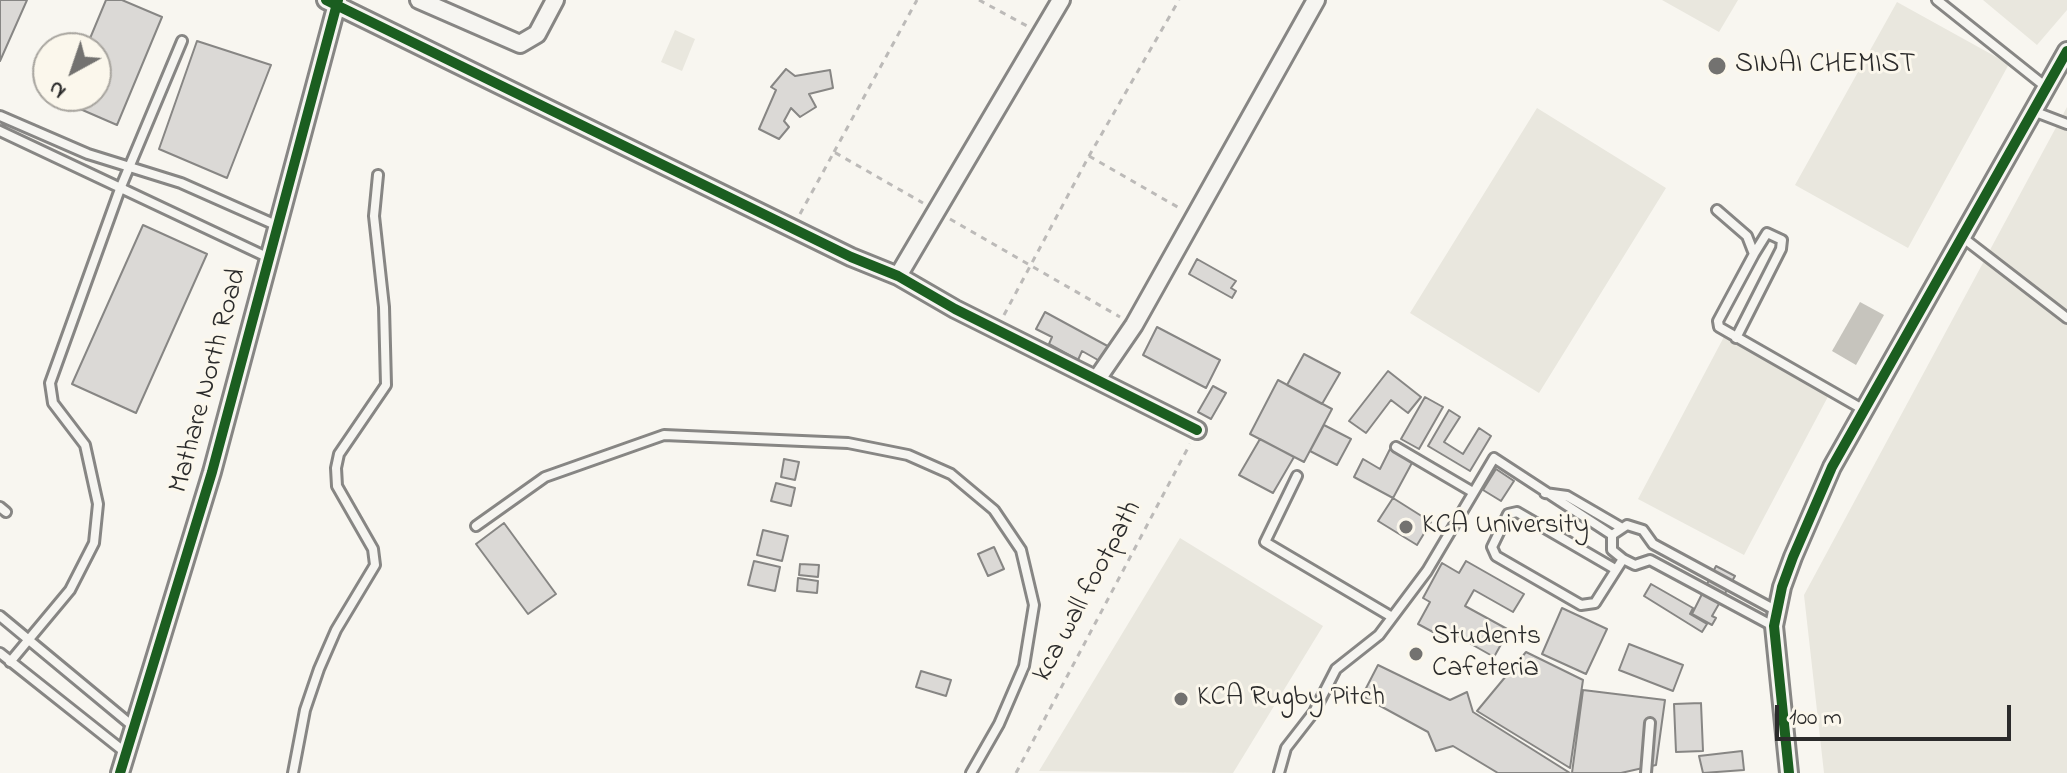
<!DOCTYPE html>
<style>
body{margin:0}
#map{position:relative;width:2067px;height:773px;overflow:hidden;background:#f8f6f0;font-family:"Indie Flower",sans-serif}
canvas{display:block}
.north{position:absolute;left:32px;top:32px;width:80px;height:80px;box-sizing:border-box;background:#fbf7ec;border:2px solid #a8a59f;border-radius:50%;rotate:220deg;font-size:22px;font-weight:700;line-height:32px;text-align:center;color:#2b2b2b}
.north::after{content:'';display:block;margin:auto;width:28px;height:36px;background:#737270;clip-path:polygon(50% 0,100% 100%,50% 72%,0 100%)}
.scale{position:absolute;left:1775px;top:705px;width:236px;height:36px;box-sizing:border-box;border:4px solid #2b2b2b;border-top:0;padding-left:10px;font-size:24px;line-height:28px;white-space:nowrap;color:#2b2b2b;-webkit-text-stroke:6px #fbf7ec;paint-order:stroke}
</style>
<div id="map">
<canvas width="2067" height="773"></canvas>
<div class="north">N</div>
<div class="scale">100 m</div>
</div>
<script>
const ctx = document.querySelector('canvas').getContext('2d');
ctx.lineJoin = 'round';
function fillPath(path, color) {
  ctx.fillStyle = color;
  ctx.fill(path, 'evenodd');
}
function poly(rows) {
  const path = new Path2D();
  for (const r of rows) {
    path.moveTo(r[0], r[1]);
    for (let i = 2; i < r.length; i += 2) path.lineTo(r[i], r[i + 1]);
  }
  return path;
}
function strokePath(path, color, width, dash) {
  ctx.strokeStyle = color;
  ctx.lineWidth = width;
  ctx.lineCap = dash ? 'butt' : 'round';
  ctx.setLineDash(dash || []);
  ctx.stroke(path);
}
function label(font, color, halo, rows, align = 'center') {
  ctx.font = font + ' "Indie Flower",sans-serif';
  ctx.lineWidth = 6;
  ctx.setLineDash([]);
  ctx.textBaseline = 'middle';
  ctx.strokeStyle = halo;
  ctx.fillStyle = color;
  for (const [text, x, y, turn = 0] of rows) {
    ctx.save();
    ctx.translate(x, y);
    ctx.rotate((+turn || 0) * Math.PI / 180);
    ctx.textAlign = isNaN(turn) ? turn : align;
    if (halo) ctx.strokeText(text, 0, 0);
    ctx.fillText(text, 0, 0);
    ctx.restore();
  }
}
const green = poly([
 [1662,0,1738,0,1719,32],
 [1983,0,2067,0,2067,10,2037,45],
 [1897,2,2009,64,1908,248,1795,185],
 [675,30,695,39,682,71,661,62],
 [2067,107,2067,773,1824,773,1804,595],
 [1537,108,1666,188,1539,393,1410,313],
 [1726,333,1832,389,1744,555,1638,499],
 [1180,538,1323,626,1233,773,1039,771]
]);
const water = poly([
 [1860,302,1884,315,1856,365,1832,351]
]);
const building = poly([
 [0,0,27,0,0,61,0,0],
 [106,0,122,0,162,17,117,125,64,102,67,96,96,96,96,48,86,48,106,0],
 [197,41,271,65,227,178,159,149,197,41],
 [786,69,795,76,830,70,833,88,809,94,816,107,800,117,791,108,784,121,789,127,779,139,759,129,776,90,771,87,786,69],
 [143,225,207,254,136,413,72,384,143,225],
 [1197,259,1236,281,1231,288,1236,291,1232,298,1189,274,1197,259],
 [1045,312,1113,349,1105,364,1082,351,1078,360,1049,344,1052,337,1036,329,1045,312],
 [1157,327,1220,360,1206,388,1143,355,1157,327],
 [1304,354,1340,373,1322,404,1287,385,1304,354],
 [1388,371,1421,397,1408,413,1391,400,1366,433,1349,421,1388,371],
 [1278,380,1332,409,1304,462,1250,434,1278,380],
 [1213,386,1226,393,1211,419,1198,412,1213,386],
 [1425,397,1443,407,1419,449,1401,439,1425,397],
 [1449,410,1460,417,1444,442,1463,454,1479,428,1491,436,1470,471,1428,446,1449,410],
 [1324,425,1351,439,1337,465,1310,451,1324,425],
 [1260,439,1294,457,1273,493,1239,475,1260,439],
 [1390,449,1413,461,1393,498,1354,477,1363,459,1380,469,1390,449],
 [784,459,799,462,795,480,781,477,784,459],
 [1496,469,1514,481,1501,501,1483,490,1496,469],
 [776,483,795,488,791,506,771,501,776,483],
 [1393,498,1431,522,1417,545,1378,521,1393,498],
 [504,523,556,594,528,614,476,544,504,523],
 [763,530,788,536,782,561,757,555,763,530],
 [994,547,1004,569,988,576,978,554,994,547],
 [754,561,780,567,775,591,748,585,754,561],
 [1466,561,1524,594,1513,612,1474,590,1465,606,1509,630,1494,657,1450,632,1446,639,1418,624,1430,602,1423,598,1442,563,1459,573,1466,561],
 [800,564,819,565,818,577,799,575,800,564],
 [1716,566,1735,576,1712,616,1716,618,1712,625,1692,614,1716,566],
 [798,578,818,581,817,593,797,591,798,578],
 [1651,584,1693,608,1690,614,1707,624,1702,632,1644,596,1651,584],
 [1562,608,1607,629,1586,674,1542,654,1562,608],
 [1629,644,1683,665,1673,691,1619,670,1629,644],
 [1526,652,1583,680,1570,768,1477,711,1526,652],
 [1378,665,1450,700,1467,692,1473,712,1570,773,1498,773,1453,746,1436,751,1428,732,1362,696,1378,665],
 [921,671,951,680,946,696,916,687,921,671],
 [1583,690,1665,700,1656,765,1621,773,1572,773,1583,690],
 [1701,703,1703,751,1676,752,1674,704,1701,703],
 [1742,751,1744,770,1703,773,1699,756,1742,751]
]);
const path = poly([
 [979,0,1029,27],
 [834,152,917,0],
 [1089,156,1181,209],
 [800,214,834,152,923,203],
 [950,219,1120,317],
 [1004,315,1089,156,1179,0],
 [1016,773,1190,444]
]);
const service = poly([
 [1937,0,2046,87],
 [2033,111,2067,124],
 [0,116,88,154,181,183,278,226],
 [0,131,269,258],
 [1717,210,1747,236,1754,254,1718,321,1719,327,1864,410],
 [1962,237,2067,318],
 [1736,338,1781,249,1782,240,1767,233,1754,254],
 [1396,447,1471,491],
 [1297,476,1265,542,1392,617],
 [1545,493,1567,496,1622,528],
 [0,507,6,512],
 [476,526,545,477,664,435,848,443,908,455,951,474,994,510,1021,550,1034,605,1024,666,999,724,971,773],
 [1612,535,1627,525,1643,530,1653,544,1777,611],
 [1615,569,1517,512,1508,514,1492,547,1496,556,1581,605,1595,603,1623,559,1635,565,1650,560,1773,626],
 [0,616,135,728],
 [0,653,126,753],
 [10,662,70,590,94,543,98,504,85,445,53,403,50,383,120,189,182,41],
 [293,773,305,710,319,669,336,630,375,565,373,549,337,486,336,468,339,454,386,385,384,307,374,216,378,175],
 [1279,773,1286,748,1314,712,1336,669,1379,635,1427,571,1494,458,1612,535,1612,550,1623,559],
 [1646,773,1650,723]
]);
const minor = poly([
 [326,0,851,257,898,276,955,309,1197,430],
 [419,0,520,44,537,34,555,0],
 [898,276,1061,0],
 [1097,379,1134,325,1316,0],
 [120,773,212,472,338,0],
 [1789,773,1774,626,1782,587,1793,557,1832,467,2067,51]
]);
const cycleway = poly([
 [326,0,851,257,898,276,955,309,1197,430],
 [120,773,212,472,338,0],
 [1789,773,1774,626,1782,587,1793,557,1832,467,2067,51]
]);
const markers = [
 [1717,66,10,"#737270"],
 [1406,527,8,"#737270"],
 [1416,654,8,"#737270"],
 [1181,699,8,"#737270"]
];
const poiNames = [
 ["SINAI CHEMIST",1735,66],
 ["KCA University",1422,527],
 ["Students",1432,638],
 ["Cafeteria",1432,670],
 ["KCA Rugby Pitch",1197,699]
];
const streetNames = [
 ["Mathare North Road",210,381,-75],
 ["kca wall footpath",1089,592,-62]
];
fillPath(green, '#e9e7de');
fillPath(water, '#c6c4bd');
fillPath(building, '#dbd9d6');
strokePath(building, '#878684', 2);
strokePath(service, '#878684', 14);
strokePath(minor, '#878684', 22);
strokePath(path, '#bcbab8', 3, [6, 6]);
strokePath(service, '#f6f5f1', 8);
strokePath(minor, '#f6f5f1', 16);
strokePath(cycleway, '#1b5e20', 10);
for (const [x, y, r, color] of markers) {
  const dot = new Path2D();
  dot.arc(x, y, r, 0, 2 * Math.PI);
  ctx.fillStyle = color;
  ctx.fill(dot);
  strokePath(dot, '#fbf7ec', 3);
}
label('28px', '#2b2b2b', '#fbf7ec', poiNames, 'left');
label('28px', '#2b2b2b', '#fbf7ec', streetNames);
</script>
